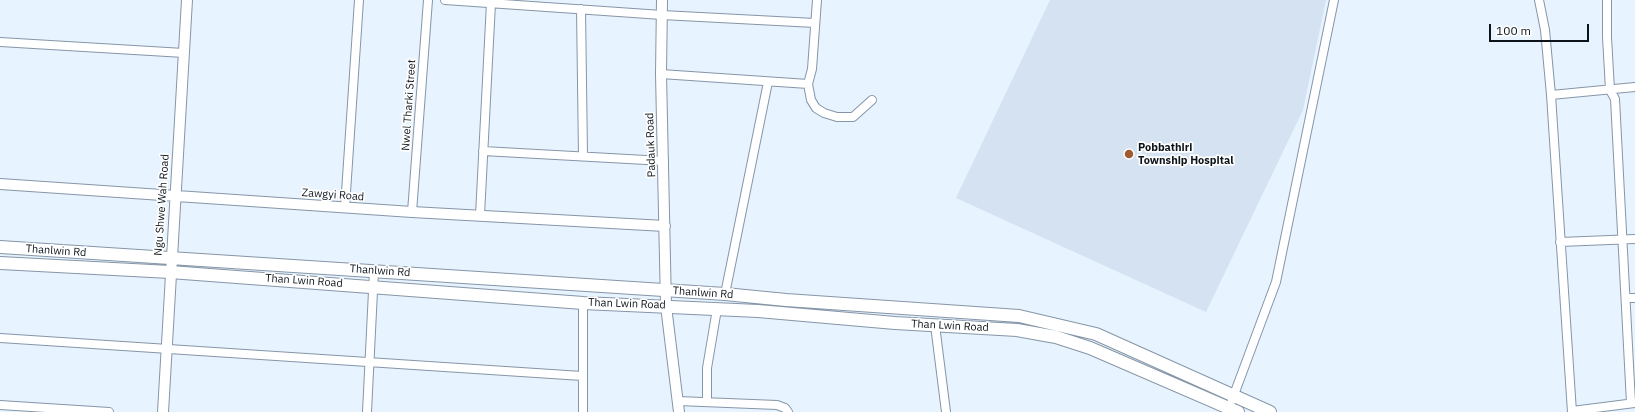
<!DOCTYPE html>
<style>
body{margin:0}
#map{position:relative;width:1635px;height:412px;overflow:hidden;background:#e7f3ff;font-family:"IBM Plex Sans",sans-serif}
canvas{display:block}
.scale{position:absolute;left:1489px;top:24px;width:100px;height:18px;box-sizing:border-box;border:2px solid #0c1319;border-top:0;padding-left:5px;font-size:12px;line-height:14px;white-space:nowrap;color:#0c1319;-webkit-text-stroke:3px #fff;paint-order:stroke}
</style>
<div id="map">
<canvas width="1635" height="412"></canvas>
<div class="scale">100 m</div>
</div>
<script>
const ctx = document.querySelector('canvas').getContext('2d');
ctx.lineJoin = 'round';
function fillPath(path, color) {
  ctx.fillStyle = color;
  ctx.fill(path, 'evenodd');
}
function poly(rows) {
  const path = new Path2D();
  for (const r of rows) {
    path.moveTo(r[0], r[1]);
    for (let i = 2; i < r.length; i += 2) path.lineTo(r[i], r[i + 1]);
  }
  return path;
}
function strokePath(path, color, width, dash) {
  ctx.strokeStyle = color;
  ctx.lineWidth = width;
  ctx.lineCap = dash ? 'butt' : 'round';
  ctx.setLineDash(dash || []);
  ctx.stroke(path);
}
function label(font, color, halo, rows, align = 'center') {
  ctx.font = font + ' "IBM Plex Sans",sans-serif';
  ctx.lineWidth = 3.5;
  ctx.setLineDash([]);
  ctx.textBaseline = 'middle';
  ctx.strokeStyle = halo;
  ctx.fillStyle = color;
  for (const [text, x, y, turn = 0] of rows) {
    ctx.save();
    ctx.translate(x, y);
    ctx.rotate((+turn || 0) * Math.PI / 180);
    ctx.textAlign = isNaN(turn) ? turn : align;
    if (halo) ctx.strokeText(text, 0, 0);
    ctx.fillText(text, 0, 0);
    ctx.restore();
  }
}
const built = poly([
 [1050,0,1326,0,1303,110,1206,312,956,198]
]);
const minor = poly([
 [445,0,662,15,815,23],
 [1539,0,1545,30,1551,95,1572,412],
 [1607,0,1607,37,1610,90,1615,99,1631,403],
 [581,9,583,156],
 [0,42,184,53],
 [661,74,808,84,812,69,817,0],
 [808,84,811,100,816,108,824,113,837,117,853,117,872,100],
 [1551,95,1635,87],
 [483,151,664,161],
 [345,207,359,0],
 [412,212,428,0],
 [480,215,491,3],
 [1560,242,1635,239],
 [725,294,768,82],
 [1626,298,1635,298],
 [935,325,946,412],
 [0,338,582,376],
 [1232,400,1276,282,1334,0],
 [678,401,777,405,785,408,788,412],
 [707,402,707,368,717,309],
 [0,405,109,412],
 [1572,411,1635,403],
 [367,412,374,271],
 [583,412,583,303]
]);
const tertiary = poly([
 [662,0,661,74,666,306,679,412],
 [0,184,412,212,665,226],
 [163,412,187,0]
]);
const primary = poly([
 [0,247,725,294,786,300,1019,316,1096,334,1270,412],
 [0,263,170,272,583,303,758,311,895,323,1017,330,1056,337,1090,348,1238,412]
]);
const markers = [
 [1129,154,5,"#a05a2f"]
];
const streetNames = [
 ["Nwel Tharki Street",409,105,-86],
 ["Padauk Road",651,145,-92],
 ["Zawgyi Road",333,195,4],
 ["Ngu Shwe Wah Road",162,205,-86],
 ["Thanlwin Rd",56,251,4],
 ["Thanlwin Rd",380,271,4],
 ["Than Lwin Road",304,281,4],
 ["Thanlwin Rd",703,293,4],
 ["Than Lwin Road",627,304,2],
 ["Than Lwin Road",950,326,3]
];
const poiNames = [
 ["Pobbathiri",1138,148],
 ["Township Hospital",1138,161]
];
fillPath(built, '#d4e2f1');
strokePath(minor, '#8596a8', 10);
strokePath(tertiary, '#8596a8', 12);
strokePath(primary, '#8596a8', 14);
strokePath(minor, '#fff', 8);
strokePath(tertiary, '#fff', 10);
strokePath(primary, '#fff', 12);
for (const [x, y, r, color] of markers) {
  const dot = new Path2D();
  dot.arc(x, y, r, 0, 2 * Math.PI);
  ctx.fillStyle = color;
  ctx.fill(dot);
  strokePath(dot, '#fff', 1.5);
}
label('11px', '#0c1319', '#fff', streetNames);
label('bold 11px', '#0c1319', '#fff', poiNames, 'left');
</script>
